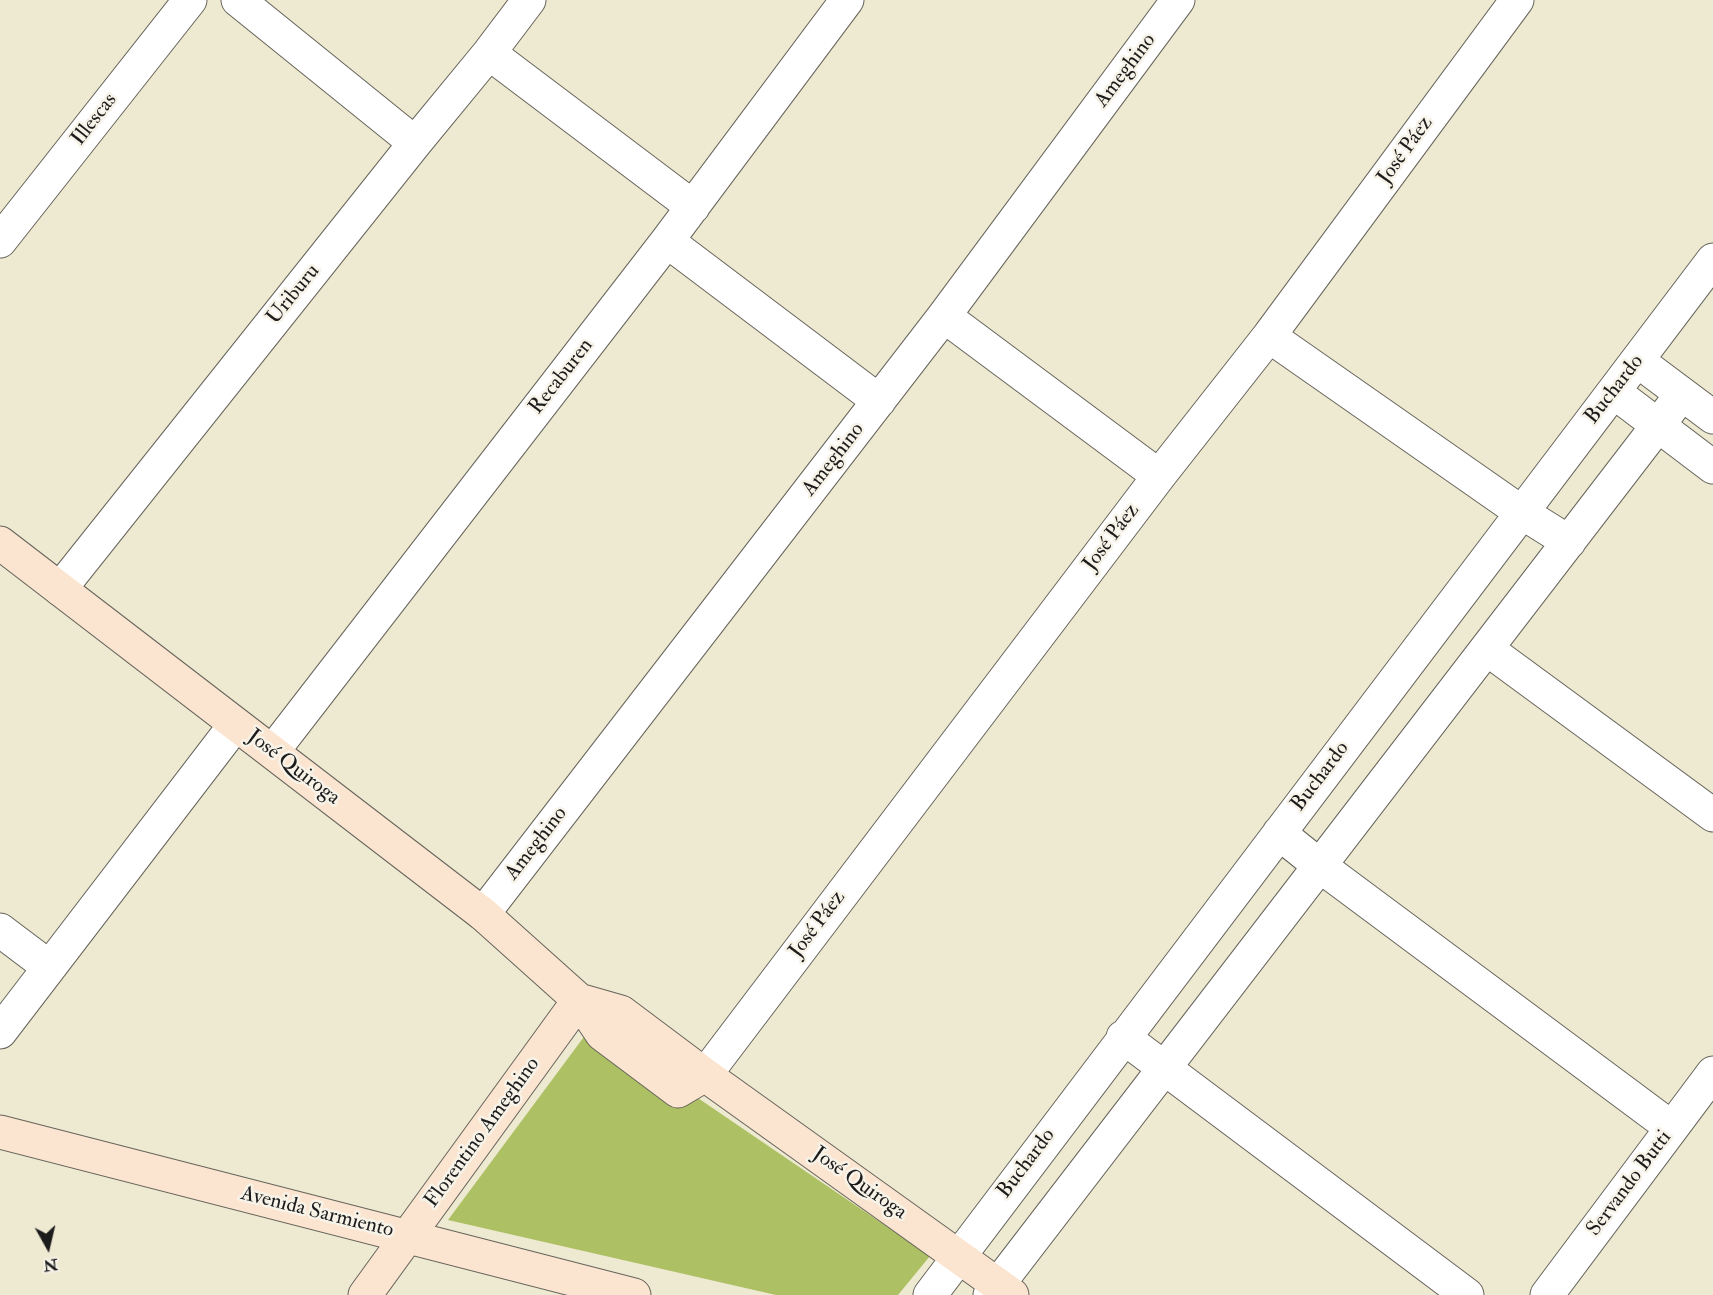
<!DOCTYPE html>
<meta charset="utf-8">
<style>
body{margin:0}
#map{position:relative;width:1713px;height:1295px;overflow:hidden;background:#eee9d1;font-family:"IM FELL Double Pica",serif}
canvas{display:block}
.north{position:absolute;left:18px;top:1217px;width:60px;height:60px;-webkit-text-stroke:4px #f7f3e8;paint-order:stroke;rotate:172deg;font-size:16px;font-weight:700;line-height:24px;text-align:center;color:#1c1c1c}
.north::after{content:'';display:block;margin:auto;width:21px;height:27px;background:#1c1c1c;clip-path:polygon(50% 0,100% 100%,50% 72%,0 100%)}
</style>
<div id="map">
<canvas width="1713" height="1295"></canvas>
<div class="north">N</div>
</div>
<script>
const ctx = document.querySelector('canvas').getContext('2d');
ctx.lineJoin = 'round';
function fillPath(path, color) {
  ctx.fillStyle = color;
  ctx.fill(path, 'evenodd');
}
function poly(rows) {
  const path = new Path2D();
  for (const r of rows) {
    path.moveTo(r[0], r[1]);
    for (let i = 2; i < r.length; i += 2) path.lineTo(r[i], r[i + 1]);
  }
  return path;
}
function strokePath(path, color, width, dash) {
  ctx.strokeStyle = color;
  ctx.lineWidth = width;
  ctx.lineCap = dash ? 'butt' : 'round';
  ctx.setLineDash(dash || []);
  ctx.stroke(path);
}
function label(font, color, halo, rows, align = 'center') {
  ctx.font = font + ' "IM FELL Double Pica",serif';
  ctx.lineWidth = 5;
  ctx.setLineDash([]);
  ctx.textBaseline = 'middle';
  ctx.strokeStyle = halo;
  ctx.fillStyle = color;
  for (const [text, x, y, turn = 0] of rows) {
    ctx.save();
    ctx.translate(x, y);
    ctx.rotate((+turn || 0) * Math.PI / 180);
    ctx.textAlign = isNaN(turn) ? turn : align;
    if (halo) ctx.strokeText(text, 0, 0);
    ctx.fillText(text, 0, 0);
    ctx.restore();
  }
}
const green = poly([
 [592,1026,930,1256,898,1295,776,1295,448,1220]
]);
const street = poly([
 [238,0,415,143],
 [489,53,693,207],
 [0,241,190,0],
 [667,241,879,401],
 [944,316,1159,476],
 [1269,336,1521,512,1569,542],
 [1638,361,1713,417],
 [1614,392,1713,467],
 [60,589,415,143,489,53,529,0],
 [1487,649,1713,815],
 [273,751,667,241,847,0],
 [1279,833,1320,866,1672,1128],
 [483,914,944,316,1178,0],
 [0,930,49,967],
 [0,1032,235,725],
 [1123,1037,1467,1295],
 [705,1075,1159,476,1269,336,1517,0],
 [930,1295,1713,260],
 [990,1295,1682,394],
 [1547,1295,1713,1073]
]);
const secondary = poly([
 [0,543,483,914,579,1000,602,1034,678,1091,705,1075],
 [579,1000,621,1012,705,1075,1012,1295],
 [0,1132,634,1295],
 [365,1295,579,1000]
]);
const streetNames = [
 ["Ameghino",1126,71,-53],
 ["Illescas",95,120,-52],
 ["José Páez",1406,151,-54],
 ["Uriburu",294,295,-51],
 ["Recaburen",562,377,-52],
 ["Buchardo",1615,390,-52],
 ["Ameghino",834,460,-52],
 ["José Páez",1112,538,-53],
 ["José Quiroga",293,768,37],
 ["Buchardo",1321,777,-53],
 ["Ameghino",537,844,-52],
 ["José Páez",818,925,-53],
 ["Florentino Ameghino",483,1133,-54],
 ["Buchardo",1027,1164,-53],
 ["José Quiroga",859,1184,35],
 ["Servando Butti",1630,1184,-53],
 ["Avenida Sarmiento",317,1213,14]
];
fillPath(green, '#adc063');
strokePath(street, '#66645b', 35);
strokePath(secondary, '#66645b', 35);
strokePath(street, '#fff', 33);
strokePath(secondary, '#fce5d0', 33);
label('21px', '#1c1c1c', '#f7f3e8', streetNames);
</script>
